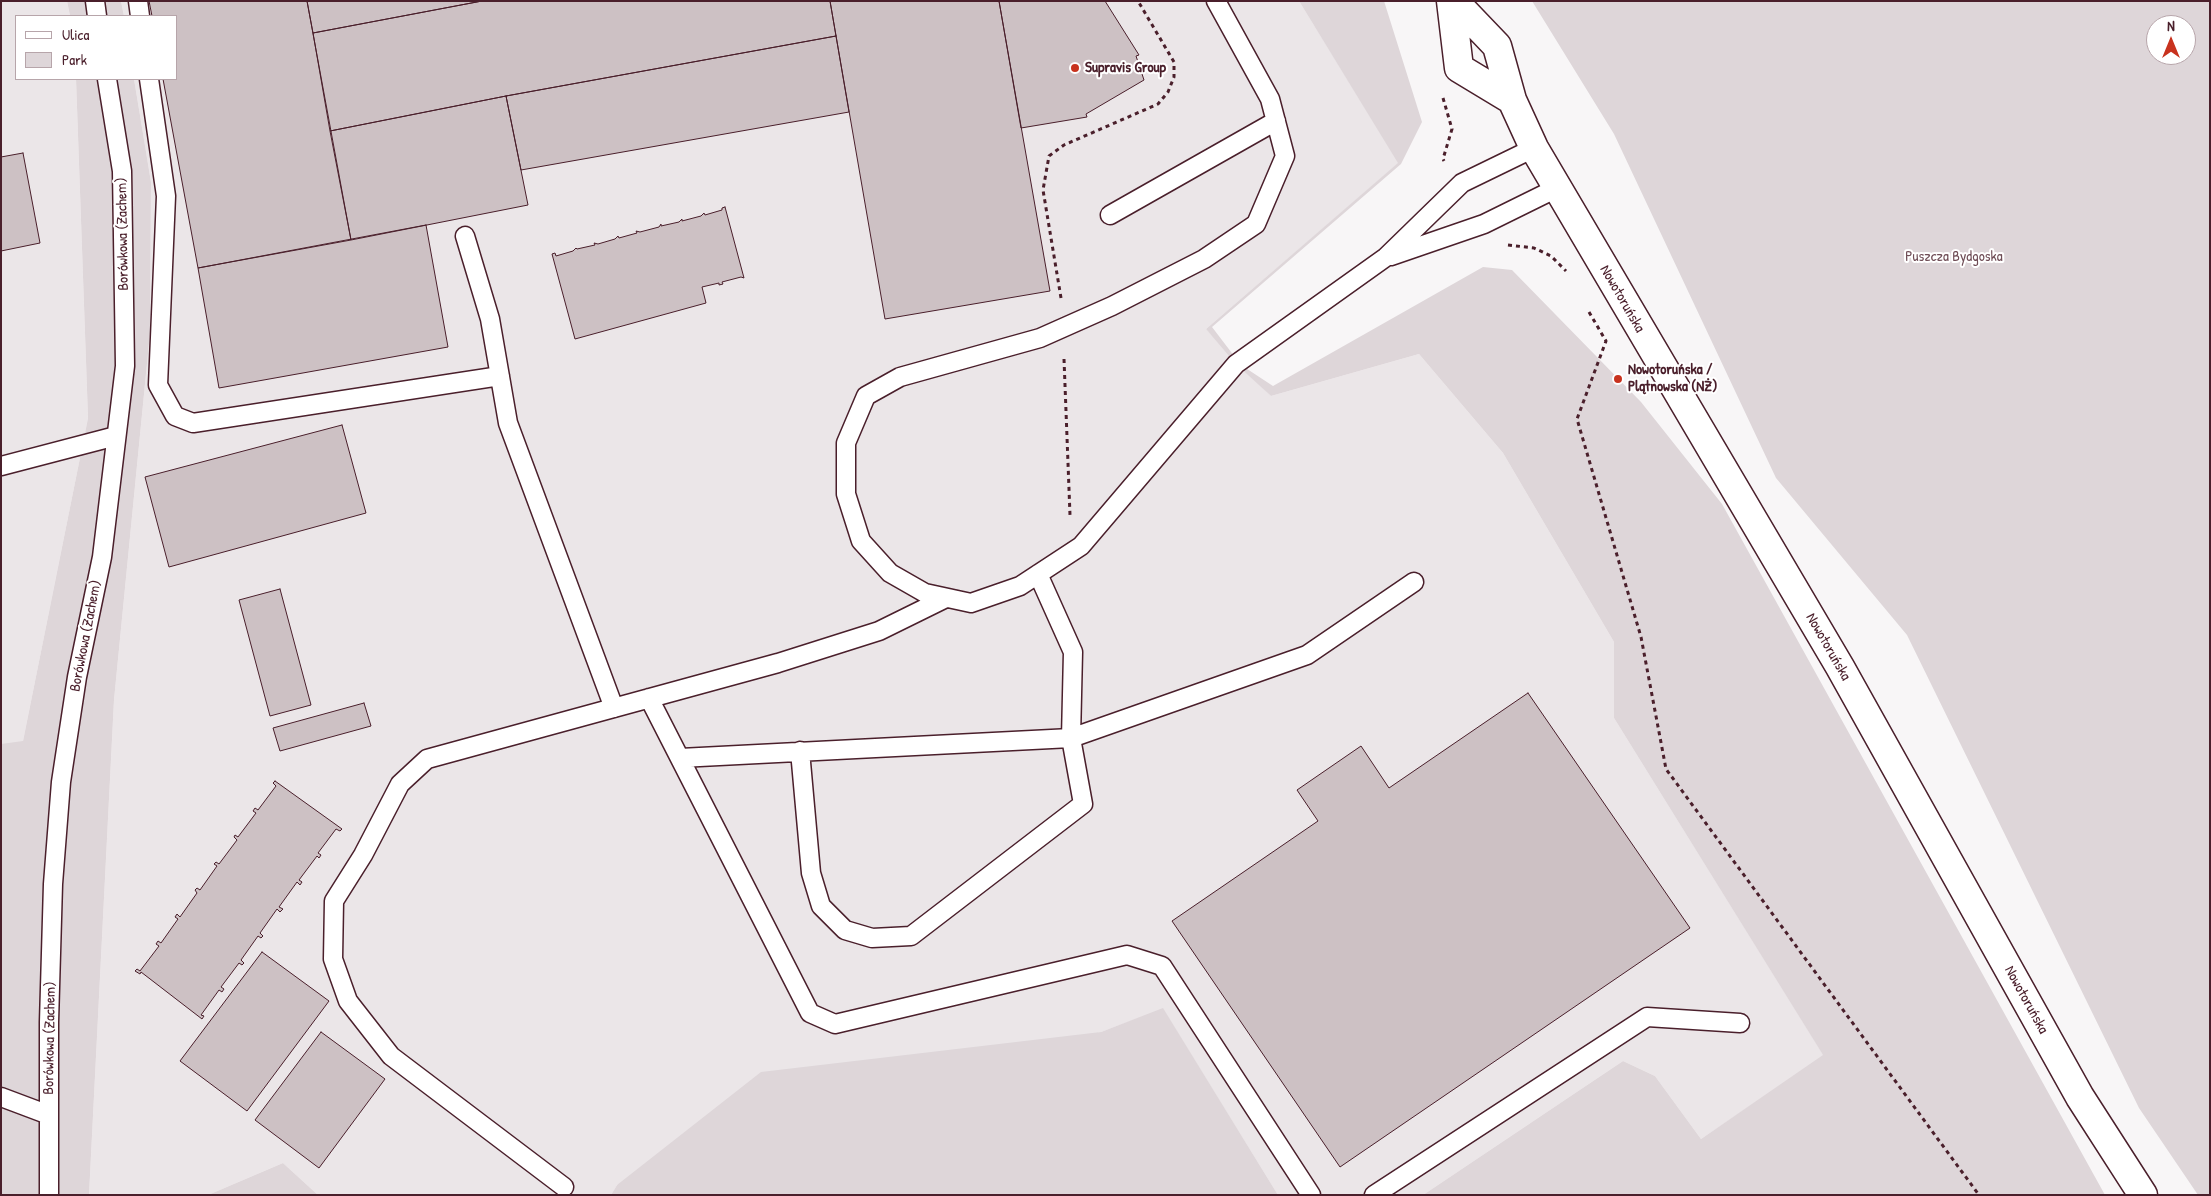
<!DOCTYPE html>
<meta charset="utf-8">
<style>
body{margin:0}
#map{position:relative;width:2211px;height:1196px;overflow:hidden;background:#f8f6f7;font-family:"Patrick Hand",sans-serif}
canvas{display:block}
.frame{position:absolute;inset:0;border:2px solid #4a1f2b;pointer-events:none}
.legend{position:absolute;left:15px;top:15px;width:162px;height:65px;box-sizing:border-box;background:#fff;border:1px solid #b7a5aa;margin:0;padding:6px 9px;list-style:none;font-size:15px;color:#4a1f2b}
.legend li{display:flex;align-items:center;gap:10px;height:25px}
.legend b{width:25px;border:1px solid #b7a5aa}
.north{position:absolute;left:2146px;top:15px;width:50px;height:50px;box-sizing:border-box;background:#fff;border:1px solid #b7a5aa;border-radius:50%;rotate:0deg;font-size:14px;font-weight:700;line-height:20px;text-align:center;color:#4a1f2b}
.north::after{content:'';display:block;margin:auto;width:18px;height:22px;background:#c8321e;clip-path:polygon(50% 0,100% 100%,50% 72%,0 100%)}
</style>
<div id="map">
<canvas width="2211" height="1196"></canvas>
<div class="frame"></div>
<ul class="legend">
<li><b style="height:6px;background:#fff"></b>Ulica</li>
<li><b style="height:14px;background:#ded6d9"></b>Park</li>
</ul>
<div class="north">N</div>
</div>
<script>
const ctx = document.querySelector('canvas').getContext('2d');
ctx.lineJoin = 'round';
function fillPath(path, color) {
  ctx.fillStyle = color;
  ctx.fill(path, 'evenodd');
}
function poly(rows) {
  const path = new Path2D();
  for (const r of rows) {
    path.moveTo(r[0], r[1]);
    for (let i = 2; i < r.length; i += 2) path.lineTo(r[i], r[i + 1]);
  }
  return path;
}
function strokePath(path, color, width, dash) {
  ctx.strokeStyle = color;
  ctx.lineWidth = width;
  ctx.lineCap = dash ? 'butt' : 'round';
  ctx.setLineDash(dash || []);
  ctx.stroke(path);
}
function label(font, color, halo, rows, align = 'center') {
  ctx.font = font + ' "Patrick Hand",sans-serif';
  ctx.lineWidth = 4;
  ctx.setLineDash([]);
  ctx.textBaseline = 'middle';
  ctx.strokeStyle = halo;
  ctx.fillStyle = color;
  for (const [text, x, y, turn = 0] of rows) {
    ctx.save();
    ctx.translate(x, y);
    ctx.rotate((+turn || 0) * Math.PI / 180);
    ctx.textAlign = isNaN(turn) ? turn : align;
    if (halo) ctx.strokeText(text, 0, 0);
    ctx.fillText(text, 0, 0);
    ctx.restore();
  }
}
const built = poly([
 [1,1,67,1,70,16,16,16,16,79,76,79,88,418,23,741,1,1102],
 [121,1,1299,1,1399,163,1206,329,1271,396,1419,354,1503,453,1614,642,1614,718,1824,1056,1701,1139,1655,1076,1623,1061,1423,1195,1278,1195,1163,1009,1101,1032,617,1185,611,1195,318,1195,283,1163,208,1195,89,1195,114,700,150,333,151,182,134,79,176,79,176,16,124,16]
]);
const green = poly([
 [67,1,121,1,124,16,70,16],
 [1299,1,1384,1,1422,122,1401,164,1212,327,1241,365,1273,386,1483,267,1512,270,1641,402,1722,504,2105,1195,1423,1195,1623,1061,1655,1076,1701,1139,1823,1055,1614,718,1614,642,1503,453,1419,354,1271,396,1236,364,1206,329,1398,163],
 [1532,1,2210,1,2210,1195,2198,1195,2139,1108,1907,635,1776,478,1614,134],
 [2156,25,2186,25,2186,55,2156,55],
 [76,79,134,79,151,182,150,333,114,700,89,1195,1,1195,1,744,23,741,88,418],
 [1163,1008,1278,1195,611,1195,617,1185,761,1072,1101,1032],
 [283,1163,318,1195,208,1195]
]);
const building = poly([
 [149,1,307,1,351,240,198,268,163,79,176,79,176,16,152,16,149,1],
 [307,1,482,1,313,33,307,1],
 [482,1,830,1,836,36,506,96,330,131,313,33,482,1],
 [830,1,999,1,1050,291,885,319,830,1],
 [999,1,1105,1,1139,55,1136,56,1144,80,1086,114,1087,117,1021,128,999,1],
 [836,36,849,112,521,170,506,96,836,36],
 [506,96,528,205,351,240,330,131,506,96],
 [23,153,40,243,1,251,1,157,23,153],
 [725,207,744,278,741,277,722,282,723,284,719,285,719,283,702,287,706,303,575,339,552,254,555,253,556,256,573,251,576,248,577,249,595,245,594,243,598,244,615,239,618,236,619,238,637,233,636,231,640,232,659,227,661,224,661,226,679,222,682,219,682,221,701,216,704,213,705,215,722,210,722,208,725,207],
 [426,225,448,347,219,388,198,268,426,225],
 [342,425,366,513,169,567,145,477,342,425],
 [280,589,311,705,270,716,239,600,280,589],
 [1528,693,1690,928,1340,1167,1172,921,1318,821,1297,790,1361,746,1389,788,1528,693],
 [364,703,371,726,280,751,273,728,364,703],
 [275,781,342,829,340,831,336,829,318,853,321,855,319,858,317,856,299,880,302,882,300,885,297,882,279,907,283,909,280,912,277,909,260,933,263,936,261,938,258,936,241,960,244,963,242,965,239,963,221,987,224,989,222,992,219,990,201,1015,204,1016,202,1019,141,972,140,974,135,971,137,969,140,971,159,946,156,944,158,941,161,943,178,919,175,917,177,914,180,917,197,893,195,890,197,888,200,890,217,866,214,864,216,862,219,864,237,840,234,837,235,835,238,837,256,813,253,811,255,808,258,810,276,786,273,783,275,781],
 [262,952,329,1001,247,1111,180,1061,262,952],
 [321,1032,385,1079,319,1168,255,1120,321,1032]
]);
const path = poly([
 [1443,98,1452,129,1443,159,1444,161],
 [1508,245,1534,248,1551,256,1566,271],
 [1061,298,1043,190,1049,156,1064,145,1158,104,1168,92,1174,77,1174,62,1138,1],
 [1589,312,1606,341,1577,419,1641,637,1666,769,1979,1195],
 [1064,359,1070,515]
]);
const service = poly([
 [95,1,97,16],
 [138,1,140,16],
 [1216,1,1270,99,1285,156,1256,224,1204,259,1112,306,1040,338,900,377,866,396,846,443,846,494,861,541,890,573,925,593,971,603,1020,586,1081,546,1236,364,1386,257,1462,183,1534,148],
 [149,79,166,196,158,385,175,416,193,423,500,376],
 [1110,215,1276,121],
 [465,236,490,319,508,423,614,708],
 [1391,256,1484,224,1557,188],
 [1,466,116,436],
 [649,698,810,1013,835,1024,1127,955,1162,966,1311,1195],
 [800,751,811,873,821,906,845,930,872,938,911,936,1083,804,1071,738,1073,652,1038,574],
 [680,758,1071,738,1307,655,1414,582],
 [1,1097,49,1115],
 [564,1187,391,1056,348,1001,333,959,334,901,363,855,400,784,427,759,778,663,879,631,946,598],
 [49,1195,49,1022,53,884,61,782,77,677,102,557,125,366,122,171,107,79],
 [1374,1195,1647,1017,1740,1023]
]);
const secondary = poly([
 [1451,1,1459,68,1512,100],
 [1454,1,1497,46,1512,100,1534,148,1840,667,2080,1097,2143,1195]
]);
const markers = [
 [1075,68,5,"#c8321e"],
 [1618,379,5,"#c8321e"]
];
const poiNames = [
 ["Supravis Group",1085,68],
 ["Nowotoruńska /",1628,370],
 ["Plątnowska (NŻ)",1628,387]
];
const streetNames = [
 ["Borówkowa (Zachem)",123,234,-91],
 ["Nowotoruńska",1622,299,60],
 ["Borówkowa (Zachem)",86,636,-79],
 ["Nowotoruńska",1828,647,60],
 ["Nowotoruńska",2026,1000,61],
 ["Borówkowa (Zachem)",50,1038,-89]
];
const parkNames = [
 ["Puszcza Bydgoska",1954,257]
];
fillPath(built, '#ebe6e8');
fillPath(green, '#ded6d9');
fillPath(building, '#cdc1c4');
strokePath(building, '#4a1f2b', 1);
strokePath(service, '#4a1f2b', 21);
strokePath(secondary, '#4a1f2b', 31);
strokePath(path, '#4a1f2b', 3, [4, 4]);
strokePath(service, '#fff', 18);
strokePath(secondary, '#fff', 28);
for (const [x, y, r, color] of markers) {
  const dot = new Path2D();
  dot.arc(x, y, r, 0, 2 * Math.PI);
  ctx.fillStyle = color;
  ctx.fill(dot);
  strokePath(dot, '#fff', 2);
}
label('bold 15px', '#4a1f2b', '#fff', poiNames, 'left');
label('15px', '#4a1f2b', '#fff', streetNames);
label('15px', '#6f4d56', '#fff', parkNames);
</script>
